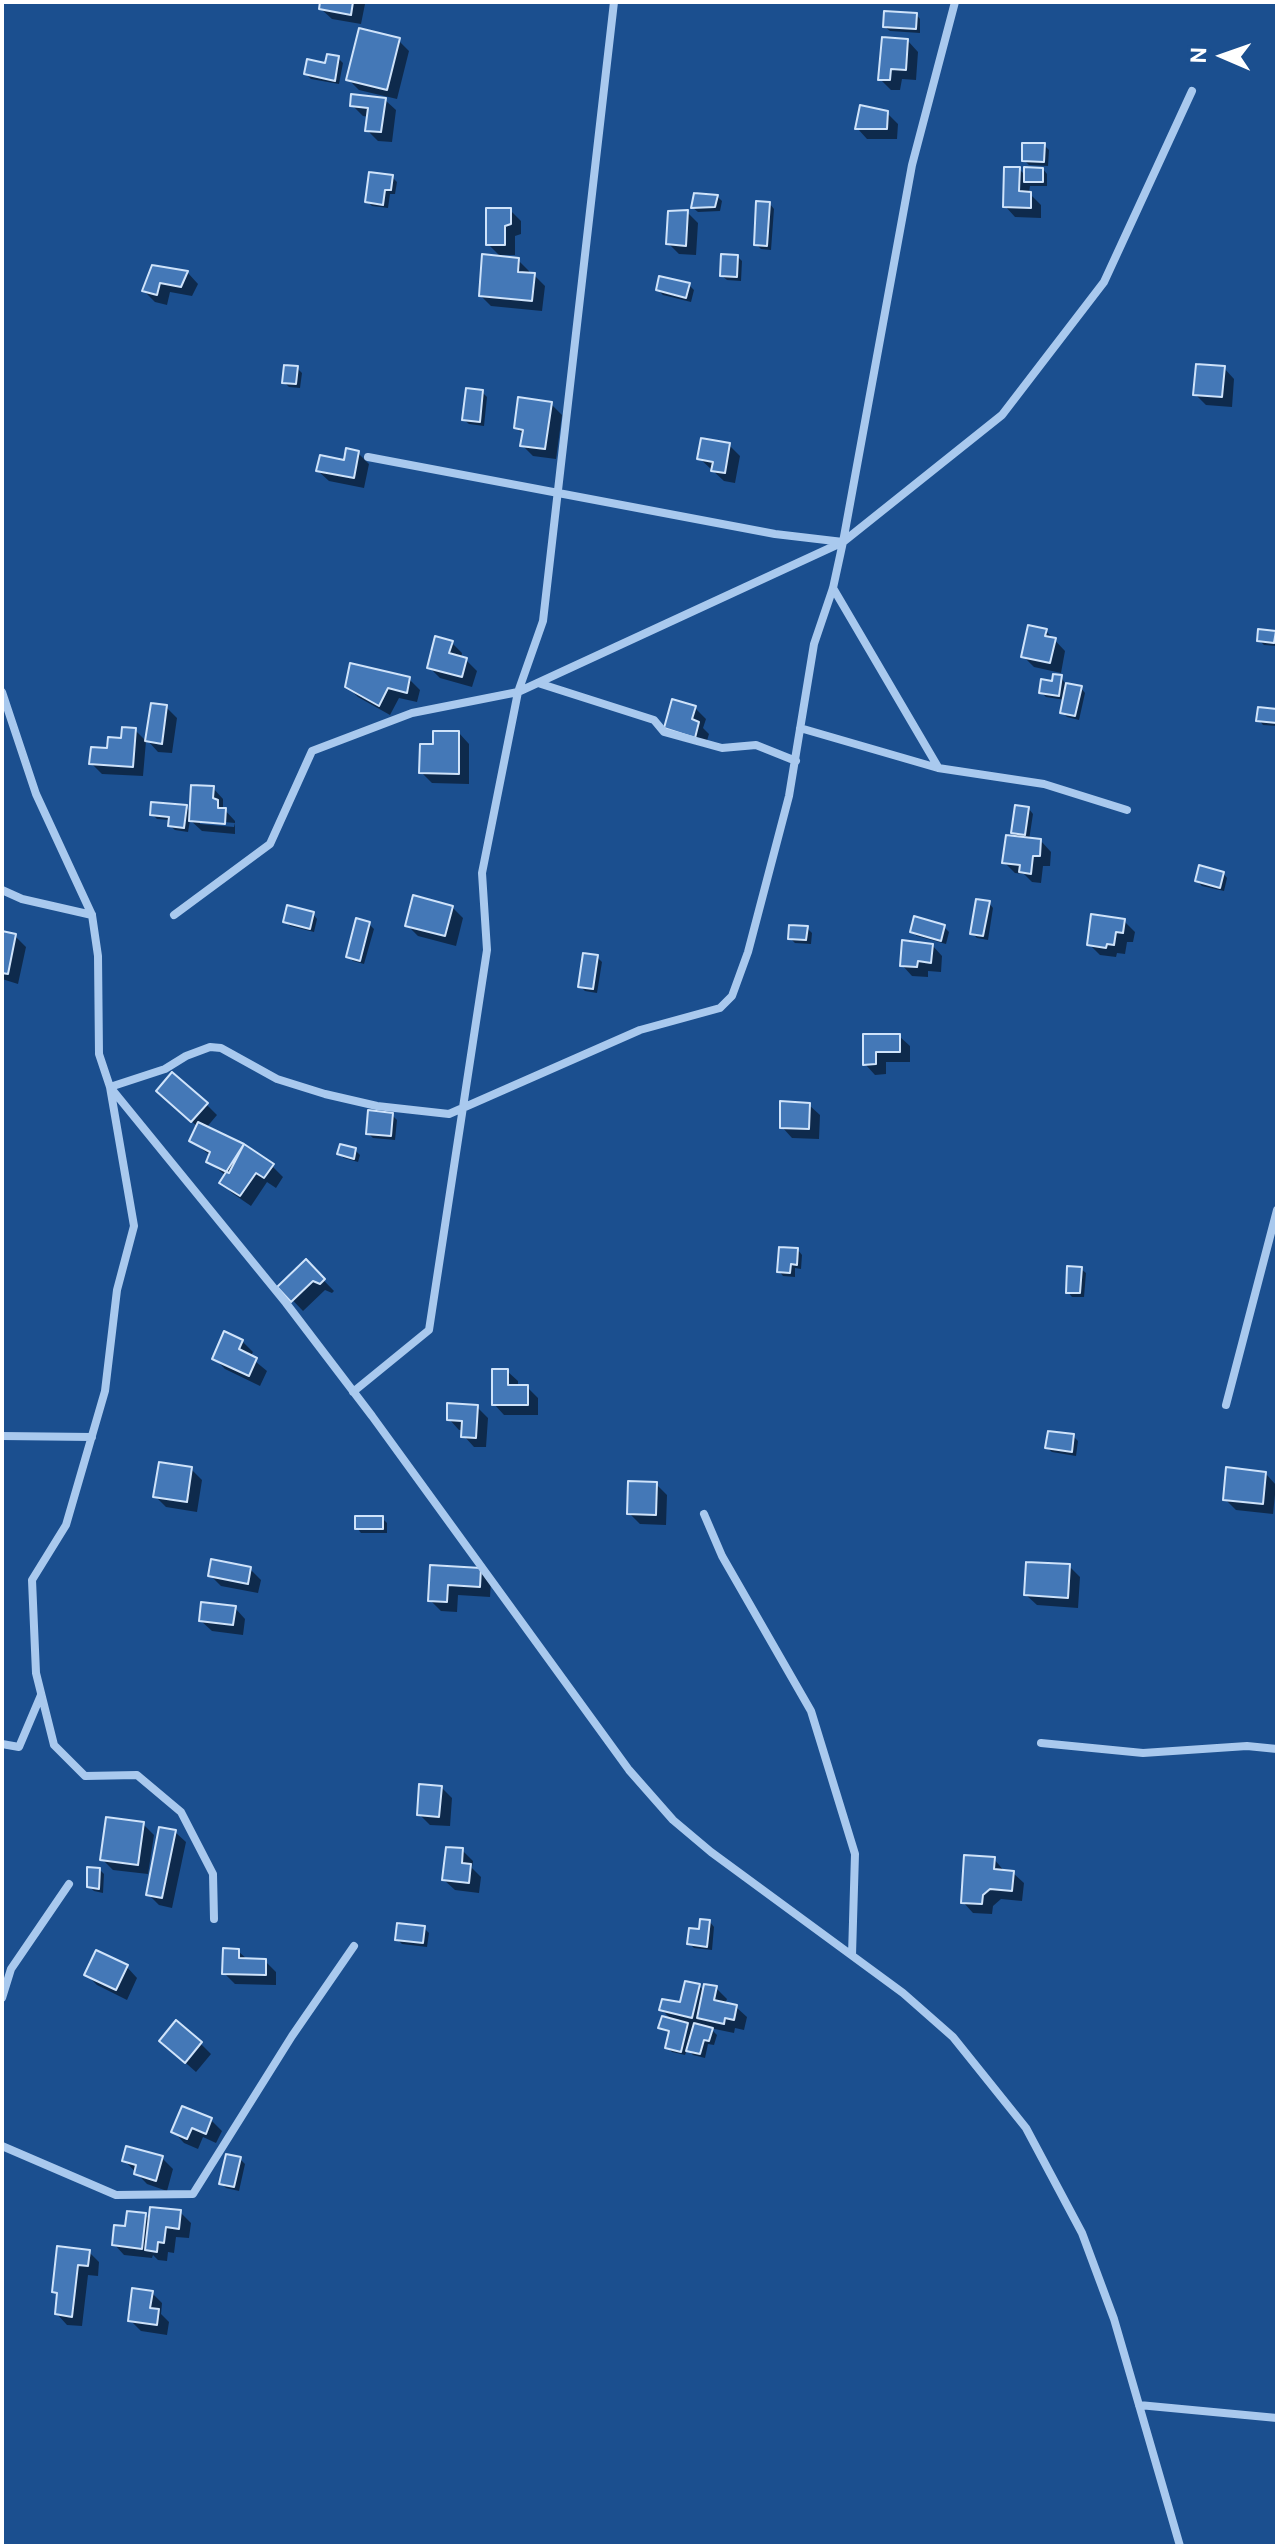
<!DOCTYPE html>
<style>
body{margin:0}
#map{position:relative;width:1279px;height:2548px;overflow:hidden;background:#1b4f8f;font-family:"DM Sans",sans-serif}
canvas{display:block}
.frame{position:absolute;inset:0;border:4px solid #fff;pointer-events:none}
.north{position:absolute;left:1183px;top:16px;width:80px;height:80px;-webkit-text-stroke:6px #1b4f8f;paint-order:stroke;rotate:272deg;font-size:22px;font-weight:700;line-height:32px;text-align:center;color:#fff}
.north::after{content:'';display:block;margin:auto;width:28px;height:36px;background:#fff;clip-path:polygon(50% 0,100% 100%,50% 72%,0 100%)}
</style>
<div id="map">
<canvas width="1279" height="2548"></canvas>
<div class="frame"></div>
<div class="north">N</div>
</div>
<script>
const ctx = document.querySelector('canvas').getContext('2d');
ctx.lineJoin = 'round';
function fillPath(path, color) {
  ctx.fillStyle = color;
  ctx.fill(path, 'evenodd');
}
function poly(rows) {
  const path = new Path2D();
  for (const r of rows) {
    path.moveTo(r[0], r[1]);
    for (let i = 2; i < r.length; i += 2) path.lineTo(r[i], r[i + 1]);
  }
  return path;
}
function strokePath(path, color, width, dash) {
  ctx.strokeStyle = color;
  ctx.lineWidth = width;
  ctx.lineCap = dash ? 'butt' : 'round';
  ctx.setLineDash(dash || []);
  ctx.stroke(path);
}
const shadow = poly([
 [322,2,363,2,365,4,361,24,332,19,321,9],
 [916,14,920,19,920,33,890,31,885,27],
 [398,40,409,51,397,99,359,90,348,79],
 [908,41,918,52,916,80,902,79,900,90,891,90,880,79],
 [338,58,343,63,339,84,311,79,306,74],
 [385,100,396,110,392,142,378,141,367,130,369,117,363,116,352,105],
 [887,113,898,124,897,139,867,139,857,128],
 [1044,145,1049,150,1048,166,1029,165,1024,160],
 [1019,169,1026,176,1043,169,1047,174,1047,186,1030,186,1029,193,1041,205,1041,218,1015,217,1005,206],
 [392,177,397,182,395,194,390,194,388,208,372,206,367,201],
 [717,196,722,201,720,211,698,212,693,208],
 [770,204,774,209,771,250,761,249,756,244],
 [510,210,521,221,521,234,515,236,515,255,499,255,488,244],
 [687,212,698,223,696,255,679,254,668,243],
 [737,256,742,261,741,281,727,280,722,276],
 [518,260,529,271,529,275,534,275,545,286,542,311,491,306,481,296],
 [154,268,188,273,198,284,192,296,170,292,167,305,155,302,144,291],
 [689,285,694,290,691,302,663,295,658,290],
 [297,368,302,373,300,388,289,387,284,382],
 [1224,368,1234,379,1232,407,1206,405,1195,394],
 [482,392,487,397,484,426,469,424,464,420],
 [551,404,562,415,556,459,533,456,522,445,524,435,516,428],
 [729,445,740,456,735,483,724,481,699,458],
 [358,453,369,464,364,488,329,481,318,471,345,462],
 [1046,631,1065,651,1061,673,1034,667,1023,656],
 [1275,633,1277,646,1264,645,1259,640],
 [452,643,462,653,461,659,466,660,477,671,472,687,440,678,429,667],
 [1061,677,1066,685,1081,688,1085,693,1079,720,1067,717,1062,712,1065,700,1046,697,1041,692],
 [409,679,420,690,417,702,399,698,390,715,358,697,347,686],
 [166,707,177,718,172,753,158,752,148,741],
 [695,708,706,719,703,728,709,734,705,747,677,739],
 [1277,711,1277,726,1263,725,1259,720],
 [135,730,146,741,143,776,102,774,91,763],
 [459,733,469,744,469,784,432,783,421,772],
 [213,788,223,799,223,808,235,821,235,834,202,831,190,820,188,832,175,830,170,826,170,820,157,819,152,814,186,807,191,813],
 [200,820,235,823,234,827,200,824],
 [1029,809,1033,814,1029,840,1041,841,1051,852,1050,866,1043,866,1041,883,1032,882,1024,874,1015,873,1004,862,1020,839,1013,832],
 [1223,873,1227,878,1224,891,1202,886,1197,881],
 [989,903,993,908,988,940,977,938,972,933],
 [452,907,463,918,456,946,418,936,407,925],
 [313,914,317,919,314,932,290,926,286,921],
 [1124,921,1135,932,1133,942,1127,942,1125,954,1117,953,1116,957,1100,955,1089,944],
 [369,924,374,929,364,964,353,961,348,956],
 [944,927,949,932,946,944,917,936,912,932],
 [807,928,812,933,811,944,795,943,790,938],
 [2,933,15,936,26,947,18,984,2,979],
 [932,945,942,956,941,972,928,971,928,977,912,976,902,965],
 [597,957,602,962,597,993,585,991,580,986],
 [865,1036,899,1036,910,1046,910,1062,886,1062,886,1074,875,1075,865,1064],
 [169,1102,206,1104,217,1115,206,1128,272,1166,283,1177,276,1188,267,1182,251,1206,232,1193,222,1183,226,1176,208,1161,211,1156,191,1141,198,1127],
 [809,1105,820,1115,819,1139,792,1138,782,1127],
 [392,1115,397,1120,395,1140,373,1138,368,1133],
 [355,1150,360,1155,358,1162,344,1158,339,1154],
 [798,1250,802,1255,801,1269,795,1268,795,1277,783,1276,779,1271],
 [306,1262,334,1291,332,1293,325,1290,303,1311,280,1287],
 [1081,1269,1086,1273,1084,1297,1072,1297,1068,1292],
 [242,1341,253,1352,250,1357,267,1371,260,1386,225,1369,214,1358],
 [507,1371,518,1381,518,1387,527,1387,538,1398,538,1415,504,1415,494,1404],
 [477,1407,488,1418,486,1447,474,1447,464,1436,464,1430,459,1430,449,1419],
 [1073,1436,1078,1441,1076,1456,1052,1452,1047,1448],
 [191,1469,202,1480,197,1512,166,1507,155,1496],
 [1266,1474,1276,1485,1273,1514,1236,1510,1225,1499],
 [656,1484,667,1495,666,1525,640,1524,629,1513],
 [382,1518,387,1523,387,1533,361,1533,357,1528],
 [1069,1566,1080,1577,1078,1608,1037,1605,1026,1595],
 [432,1567,480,1570,491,1581,490,1597,458,1595,457,1612,441,1611,430,1600],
 [250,1569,261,1580,258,1593,221,1586,210,1575],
 [235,1608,245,1619,243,1635,212,1631,201,1621],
 [441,1787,452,1798,450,1826,430,1825,419,1814],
 [143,1824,154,1835,148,1874,113,1870,102,1859],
 [175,1832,186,1842,172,1908,159,1905,148,1894],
 [462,1850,473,1861,472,1868,481,1877,479,1893,455,1890,444,1880],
 [994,1859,1005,1872,1013,1873,1024,1883,1022,1901,1001,1899,993,1906,992,1914,973,1913,963,1902],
 [100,1870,104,1874,103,1893,94,1891,89,1886],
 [710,1922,714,1927,712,1950,694,1948,689,1943],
 [424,1928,429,1933,427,1947,402,1944,397,1939],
 [238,1951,248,1960,265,1961,276,1972,276,1985,235,1984,224,1973],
 [127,1967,137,1978,127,2000,97,1985,86,1974],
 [699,1986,705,1992,716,1988,727,1999,725,2004,736,2007,747,2017,744,2030,735,2028,734,2033,710,2028,717,2035,714,2045,708,2044,705,2058,693,2055,687,2049,685,2055,672,2052,667,2047,670,2034,661,2028,673,2021,661,2009,681,2005],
 [161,2041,201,2044,211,2054,196,2072],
 [211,2120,222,2131,216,2143,203,2137,198,2149,184,2143,174,2132],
 [162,2158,173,2169,167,2191,147,2184,124,2160],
 [240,2159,245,2164,239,2191,226,2188,221,2183],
 [180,2212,191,2223,189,2238,176,2237,174,2253,168,2252,167,2261,158,2260,153,2255,152,2258,124,2255,114,2244,127,2229,145,2215,151,2221],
 [89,2252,99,2262,98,2276,88,2275,82,2326,67,2325,57,2314,59,2296,54,2291],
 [152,2293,162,2303,161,2314,169,2322,167,2335,141,2331,130,2320]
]);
const building = poly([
 [320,2,353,2,351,15,319,9,320,2],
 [884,11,917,13,916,29,883,27,884,11],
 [359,28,400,38,387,90,346,80,359,28],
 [882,37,908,39,906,70,891,69,890,80,878,80,882,37],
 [327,54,339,56,335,81,304,74,307,59,325,63,327,54],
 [351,94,386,98,381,132,365,131,368,108,350,106,351,94],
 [860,105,888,111,887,129,855,129,860,105],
 [1022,143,1045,143,1044,162,1022,161,1022,143],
 [1004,167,1020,167,1019,191,1031,192,1031,208,1003,207,1004,167],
 [1024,167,1043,168,1043,182,1024,182,1024,167],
 [369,172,393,175,391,190,385,190,383,205,365,202,369,172],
 [694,193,718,195,715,207,691,208,694,193],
 [756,201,770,202,767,246,754,245,756,201],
 [486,208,511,208,511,224,505,226,505,245,486,245,486,208],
 [688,210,686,246,666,244,668,211,688,210],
 [482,254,519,258,518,272,535,273,532,301,479,296,482,254],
 [721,254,738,255,737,277,720,276,721,254],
 [152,265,188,271,181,287,160,283,157,295,142,291,152,265],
 [659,276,690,283,686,298,656,290,659,276],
 [1196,364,1225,366,1222,397,1193,395,1196,364],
 [284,365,298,366,296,384,282,383,284,365],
 [466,388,483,390,480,422,462,420,466,388],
 [518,397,552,402,545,449,520,446,523,430,514,428,518,397],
 [701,438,730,443,725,473,711,471,713,462,697,459,701,438],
 [346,448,359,451,354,478,316,471,320,455,344,460,346,448],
 [1028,625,1047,629,1045,636,1056,638,1050,663,1021,657,1028,625],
 [1258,629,1276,631,1274,643,1257,641,1258,629],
 [435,636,453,641,449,653,467,658,462,677,427,668,435,636],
 [350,663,410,677,407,693,388,688,379,706,345,687,350,663],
 [1053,674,1062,675,1059,696,1039,693,1041,679,1052,681,1053,674],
 [1066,683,1082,686,1075,716,1060,713,1066,683],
 [672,699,696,706,692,719,699,722,695,738,664,728,672,699],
 [151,703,167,705,162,744,145,741,151,703],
 [1258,707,1277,709,1277,723,1256,721,1258,707],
 [122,727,136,728,133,767,89,764,91,747,107,748,108,737,121,738,122,727],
 [433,731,459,731,459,774,419,773,420,744,433,744,433,731],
 [191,785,214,786,213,798,218,800,218,808,226,808,225,824,189,821,191,785],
 [151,802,187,805,184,828,168,826,169,817,150,815,151,802],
 [1015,805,1029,807,1025,835,1011,833,1015,805],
 [1006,835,1041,839,1040,856,1033,856,1031,874,1019,872,1020,865,1002,863,1006,835],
 [1199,865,1224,872,1220,888,1195,881,1199,865],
 [413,895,453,906,445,936,405,926,413,895],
 [976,899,990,901,983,936,970,934,976,899],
 [287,905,314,912,310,929,283,922,287,905],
 [1091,914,1125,919,1123,933,1116,932,1114,945,1107,944,1106,948,1087,945,1091,914],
 [914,916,945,925,941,941,910,932,914,916],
 [356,918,370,922,360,961,346,957,356,918],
 [789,925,808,926,806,940,788,939,789,925],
 [2,931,16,934,8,974,2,973,2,931],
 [902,940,933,944,931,963,918,961,917,967,900,966,902,940],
 [583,953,598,955,593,989,578,987,583,953],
 [863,1034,900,1034,900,1052,876,1052,876,1064,863,1065,863,1034],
 [172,1072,208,1103,191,1122,156,1091,172,1072],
 [780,1101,810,1103,809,1129,780,1128,780,1101],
 [368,1110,393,1113,391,1136,366,1134,368,1110],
 [198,1122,244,1144,229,1173,206,1162,210,1152,189,1141,198,1122],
 [244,1144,274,1164,264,1178,256,1173,240,1196,219,1183,244,1144],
 [340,1144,356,1148,354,1159,337,1154,340,1144],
 [779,1247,798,1248,797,1265,791,1264,790,1273,777,1272,779,1247],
 [306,1259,325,1279,320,1284,313,1281,291,1302,277,1287,306,1259],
 [1067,1266,1082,1267,1080,1293,1066,1293,1067,1266],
 [224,1331,243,1340,239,1349,257,1358,249,1376,212,1359,224,1331],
 [492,1369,508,1369,508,1385,528,1385,528,1405,492,1405,492,1369],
 [447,1403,478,1405,476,1438,461,1437,462,1421,447,1420,447,1403],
 [1048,1431,1074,1434,1072,1452,1045,1448,1048,1431],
 [159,1462,192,1467,187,1502,153,1497,159,1462],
 [1226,1467,1266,1472,1263,1504,1223,1500,1226,1467],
 [628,1481,657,1482,656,1515,627,1514,628,1481],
 [355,1516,383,1516,383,1529,355,1529,355,1516],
 [211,1559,251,1567,248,1584,208,1576,211,1559],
 [1026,1562,1070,1564,1068,1598,1024,1595,1026,1562],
 [430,1565,481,1568,480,1587,448,1585,447,1602,428,1601,430,1565],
 [201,1602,236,1606,233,1625,199,1621,201,1602],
 [419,1784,442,1786,439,1817,417,1815,419,1784],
 [106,1817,144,1822,138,1865,100,1860,106,1817],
 [159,1827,176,1830,162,1898,146,1895,159,1827],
 [446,1847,463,1848,462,1863,471,1864,469,1883,442,1880,446,1847],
 [964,1855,995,1857,994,1869,1014,1871,1012,1891,990,1889,983,1895,982,1904,961,1903,964,1855],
 [87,1867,100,1868,99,1889,87,1887,87,1867],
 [700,1919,710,1920,707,1947,687,1944,689,1928,699,1929,700,1919],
 [397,1923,425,1926,423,1943,395,1940,397,1923],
 [223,1948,239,1949,239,1958,266,1959,266,1975,222,1974,223,1948],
 [96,1950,128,1965,116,1990,84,1975,96,1950],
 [685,1981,700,1984,692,2018,659,2010,662,1999,680,2002,685,1981],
 [704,1984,717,1986,714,2000,737,2005,734,2020,725,2018,724,2024,697,2018,704,1984],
 [662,2016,688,2023,681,2052,665,2048,669,2031,658,2028,662,2016],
 [176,2020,202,2042,185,2063,159,2041,176,2020],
 [694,2023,713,2028,709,2041,704,2040,700,2054,686,2051,694,2023],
 [182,2106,212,2118,206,2134,192,2128,187,2139,171,2132,182,2106],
 [126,2146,163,2156,156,2181,134,2174,136,2165,122,2161,126,2146],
 [226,2154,241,2157,234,2187,219,2184,226,2154],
 [150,2207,181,2210,179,2229,166,2227,164,2243,158,2242,157,2252,145,2250,150,2207],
 [127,2211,146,2213,142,2249,112,2245,114,2225,125,2226,127,2211],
 [57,2246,90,2250,88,2266,78,2265,72,2317,55,2314,57,2293,52,2292,57,2246],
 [132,2288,153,2291,150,2308,159,2309,157,2325,128,2321,132,2288]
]);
const street = poly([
 [368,457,775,534,843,542],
 [833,588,938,767],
 [538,683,654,720,664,732,722,748,756,745,796,761],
 [2,692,36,794,92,915,98,956,99,1054,110,1087,286,1303,372,1416,629,1770,673,1820,711,1852,903,1993,953,2037,1026,2128,1082,2233,1114,2319,1180,2546],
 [800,728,938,768,1044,784,1127,810],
 [2,890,22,899,92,915],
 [174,915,270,844,312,751,412,713,518,692,843,542,1002,415,1104,282,1192,91],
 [353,1392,429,1330,487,950,482,873,518,692,543,621,614,2],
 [1226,1405,1277,1210],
 [2,1436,92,1437],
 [704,1514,722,1556,811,1711,855,1854,852,1955],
 [1041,1743,1143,1753,1247,1746,1277,1749],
 [2,1744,19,1747,41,1695],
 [214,1919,213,1874,181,1812,137,1775,85,1776,54,1745,36,1673,32,1580,66,1525,105,1391,117,1290,134,1226,110,1087,165,1069,186,1056,210,1047,221,1048,277,1079,325,1094,377,1106,449,1114,640,1030,720,1008,732,996,748,952,789,796,814,644,833,588,843,542,912,165,955,2],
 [2,1998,11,1969,69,1884],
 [2,2146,116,2195,193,2194,292,2036,354,1946],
 [1139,2405,1277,2418]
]);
fillPath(shadow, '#0007');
fillPath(building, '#4478b7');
strokePath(building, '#cfe3fa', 2);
strokePath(street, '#a9c9ee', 8);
</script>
